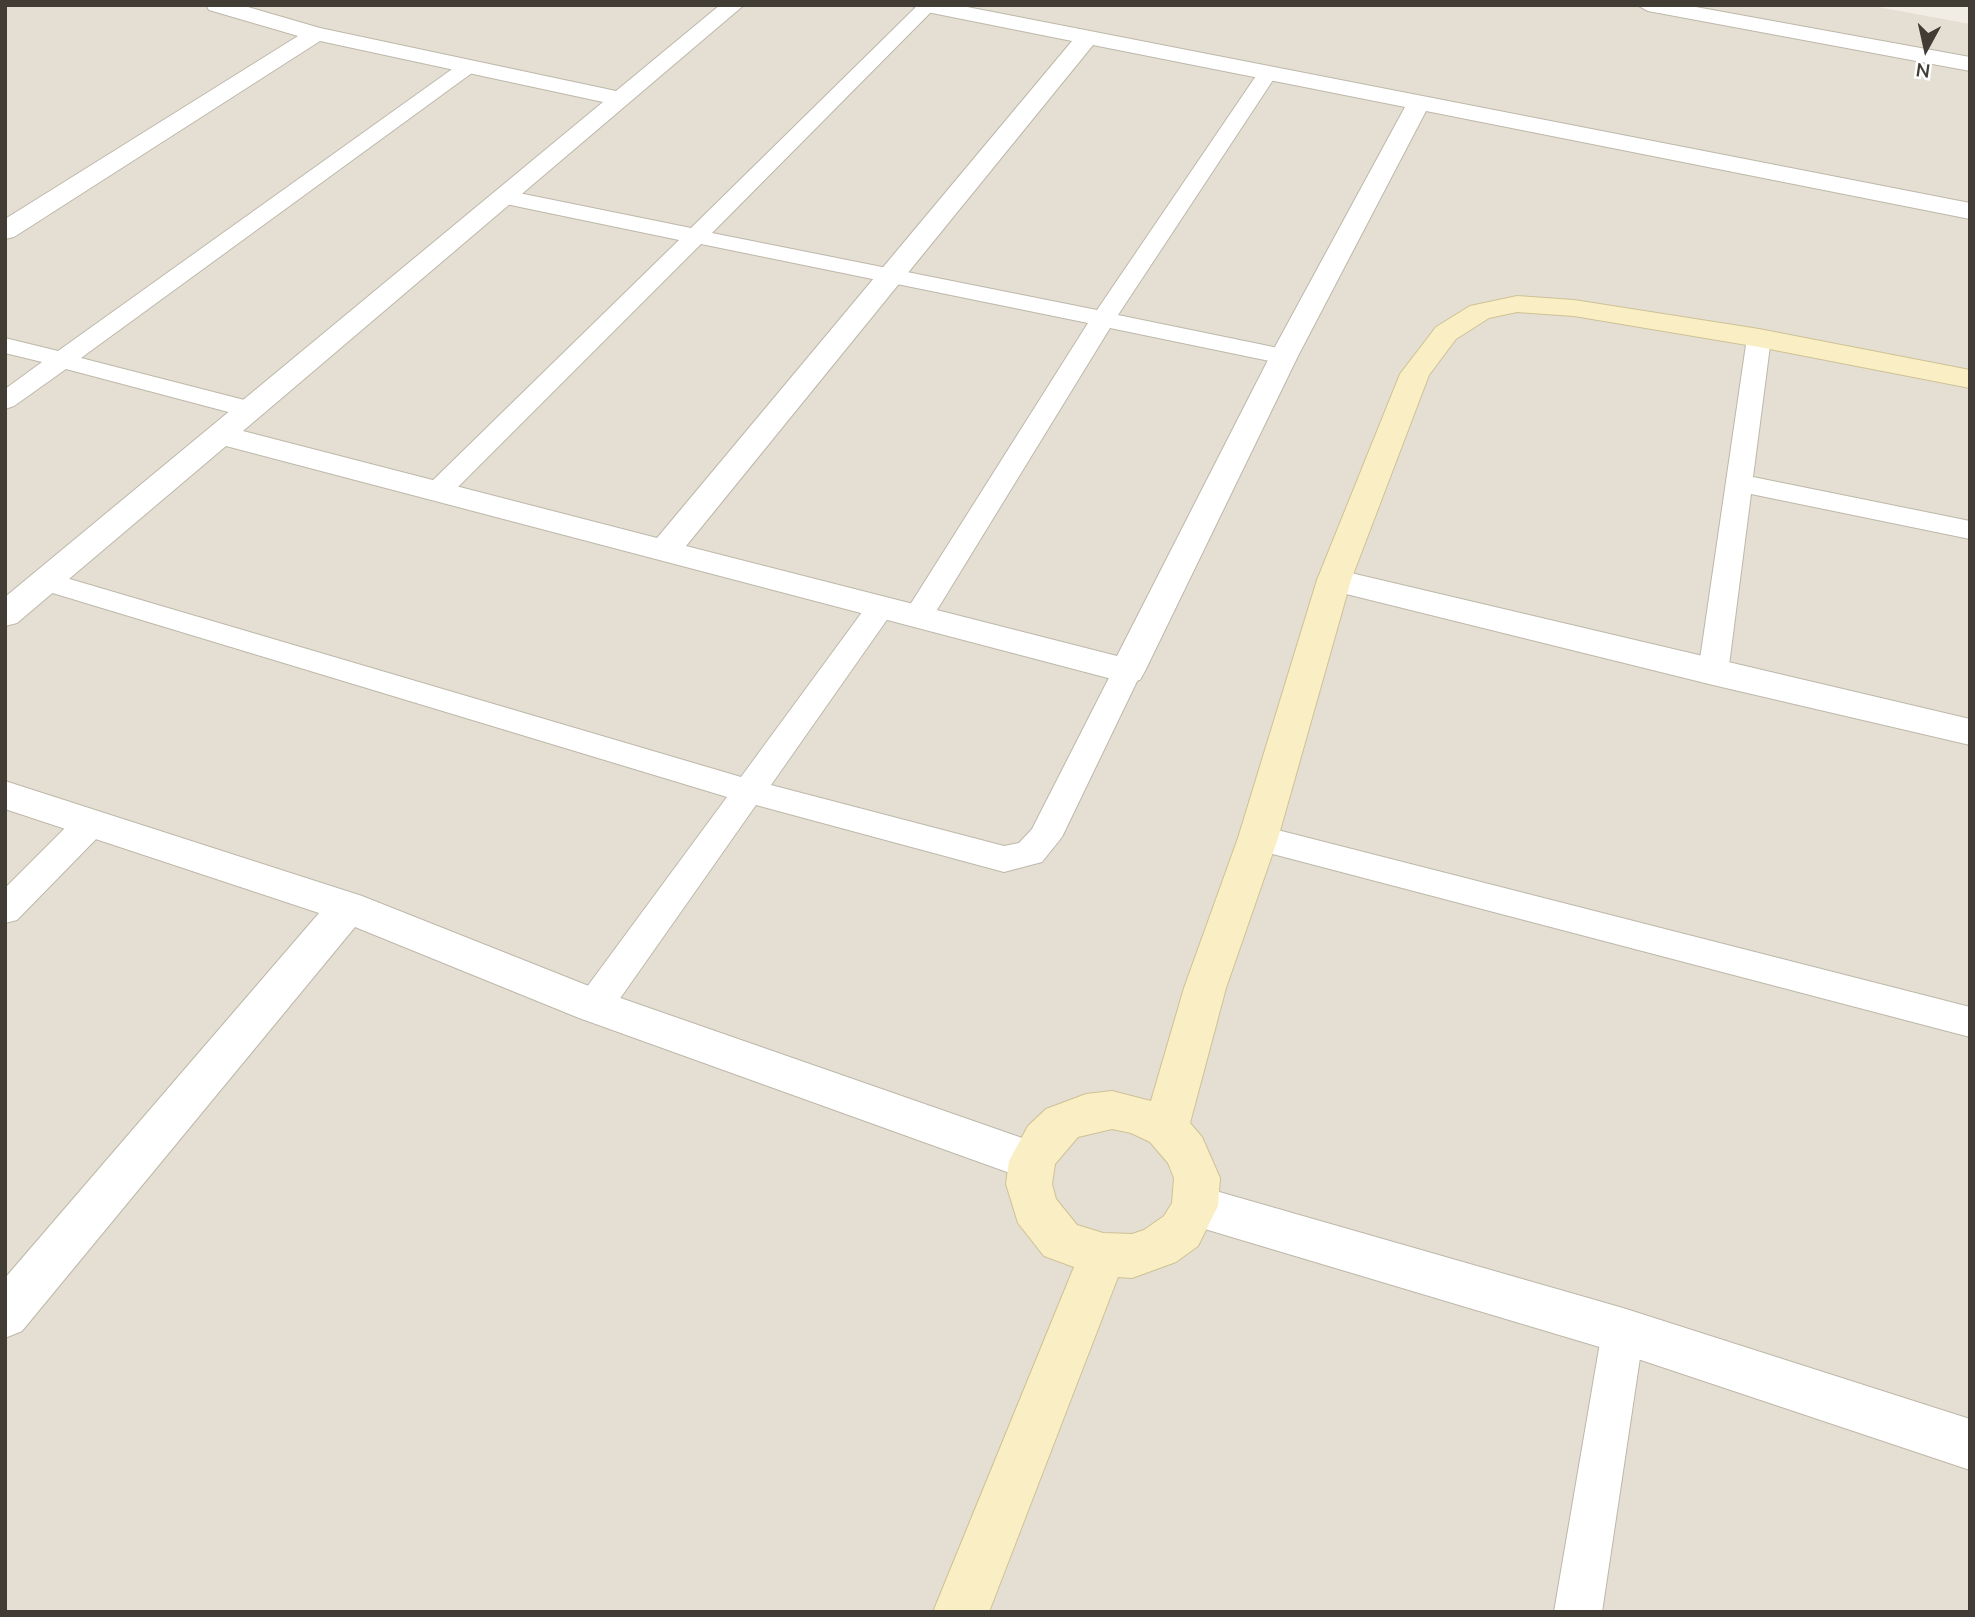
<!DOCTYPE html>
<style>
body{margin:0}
#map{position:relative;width:1975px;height:1617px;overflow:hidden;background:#f1ede4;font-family:"Nunito Sans",sans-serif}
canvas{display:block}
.frame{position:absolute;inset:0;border:7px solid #423d34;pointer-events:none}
.north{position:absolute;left:1891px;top:14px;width:70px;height:70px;-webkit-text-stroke:5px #fff;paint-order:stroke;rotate:188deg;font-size:19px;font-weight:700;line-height:28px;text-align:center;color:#423d34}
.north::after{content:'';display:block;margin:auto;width:24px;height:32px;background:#423d34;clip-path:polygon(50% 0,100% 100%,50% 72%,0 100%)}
</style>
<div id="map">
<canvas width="1975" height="1617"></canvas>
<div class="frame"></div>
<div class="north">N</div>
</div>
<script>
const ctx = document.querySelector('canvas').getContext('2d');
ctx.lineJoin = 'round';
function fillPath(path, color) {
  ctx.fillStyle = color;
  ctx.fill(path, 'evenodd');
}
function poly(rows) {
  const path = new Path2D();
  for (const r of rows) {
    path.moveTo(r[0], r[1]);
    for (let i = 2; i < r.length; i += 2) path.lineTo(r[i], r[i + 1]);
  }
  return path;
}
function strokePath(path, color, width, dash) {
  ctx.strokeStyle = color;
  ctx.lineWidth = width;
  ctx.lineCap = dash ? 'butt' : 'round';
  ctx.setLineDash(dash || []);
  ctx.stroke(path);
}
const residential = poly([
 [5,5,1867,5,1970,24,1970,1612,5,1612]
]);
const lane = poly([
 [918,5,937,6,712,233,1097,310,1260,70,1267,68,1277,74,1118,315,1293,351,1297,356,1293,361,1284,364,1110,328,929,623,918,626,907,623,903,616,1088,323,701,244,448,497,428,497,424,491,428,485,679,240,496,202,493,197,496,192,504,190,691,228,918,5],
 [469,60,479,66,476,70,81,358,260,404,264,410,260,416,251,418,66,369,14,406,5,409,5,389,42,362,5,353,5,338,58,351,462,62,469,60],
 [1759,331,1768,333,1771,338,1753,477,1970,521,1970,539,1751,494,1728,673,1724,680,1713,683,1702,680,1698,673,1747,338,1750,333,1759,331],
 [46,572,741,777,871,600,881,597,891,600,896,607,891,614,771,785,1004,846,1019,843,1032,829,1116,664,1127,661,1138,664,1142,671,1062,837,1042,862,1004,872,756,805,607,1017,594,1021,581,1017,576,1006,581,995,727,797,36,588,31,581,36,574,46,572],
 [91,811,103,814,108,823,103,832,17,920,5,923,5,888,79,814,91,811],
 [1258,825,1970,1007,1970,1037,1246,847,1241,838,1246,829,1258,825],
 [1623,1311,1638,1317,1644,1331,1602,1612,1554,1612,1602,1331,1608,1317,1623,1311]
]);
const street = poly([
 [206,5,241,5,320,28,616,91,720,5,744,5,243,431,657,538,1072,41,922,11,911,5,957,5,1970,203,1970,219,1426,111,1298,356,1145,671,1140,680,1127,683,226,446,17,623,5,626,5,597,603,102,320,41,14,237,5,239,5,219,298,36,209,10,206,5],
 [1093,45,1405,107,1270,356,1117,656,686,546,1093,45],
 [1637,5,1685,5,1970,57,1970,71,1648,11,1637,5],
 [1334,569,1970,719,1970,745,1713,685,1322,588,1317,580,1322,572,1334,569],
 [5,781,362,896,609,994,1048,1147,1055,1161,1048,1175,1032,1181,579,1018,355,927,22,1331,5,1338,5,1278,319,913,5,809,5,781],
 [1195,1185,1623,1308,1970,1419,1970,1470,1623,1354,1178,1221,1172,1206,1178,1191,1195,1185]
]);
const secondary = poly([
 [1517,296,1574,300,1759,329,1970,370,1970,388,1759,347,1574,316,1517,312,1489,318,1456,339,1429,375,1351,580,1278,838,1226,988,1190,1123,1202,1137,1220,1178,1218,1206,1198,1246,1176,1262,1132,1278,1118,1277,989,1612,933,1612,1074,1267,1044,1256,1018,1223,1006,1184,1009,1161,1028,1126,1046,1109,1086,1094,1112,1091,1151,1101,1184,988,1238,838,1317,580,1400,374,1436,327,1470,306,1517,296],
 [1112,1129,1131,1133,1150,1142,1168,1163,1174,1178,1172,1203,1164,1216,1144,1230,1132,1234,1103,1233,1077,1225,1056,1199,1052,1184,1055,1164,1078,1137,1112,1129]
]);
fillPath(residential, '#e4dfd2');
strokePath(lane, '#beb8aa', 2);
strokePath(street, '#beb8aa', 2);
strokePath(secondary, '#cec196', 2);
fillPath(lane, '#fff');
fillPath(street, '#fff');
fillPath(secondary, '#faefc4');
</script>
